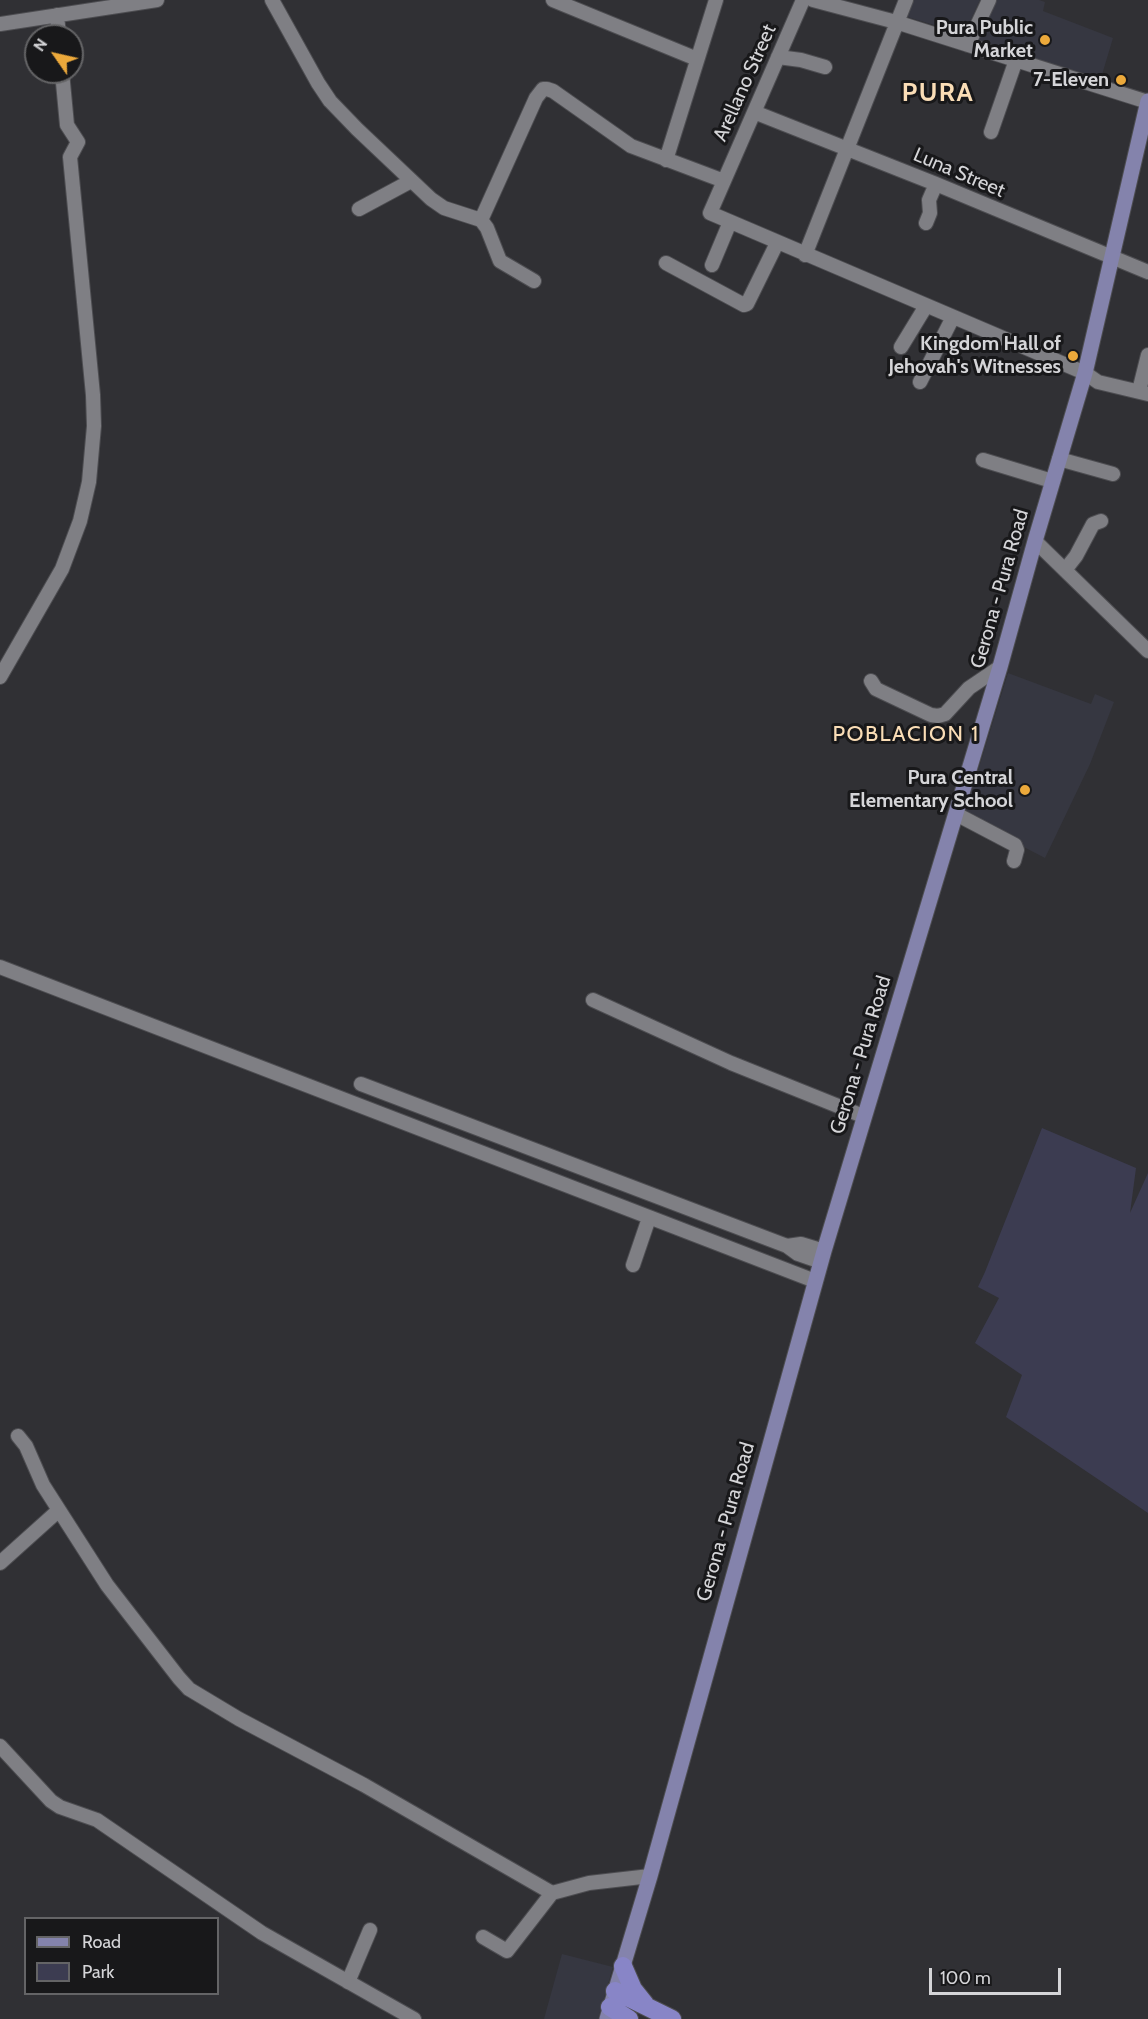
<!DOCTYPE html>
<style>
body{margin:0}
#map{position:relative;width:1148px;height:2019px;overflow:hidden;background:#303034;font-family:Cabin,sans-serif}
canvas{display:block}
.legend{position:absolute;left:24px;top:1917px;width:195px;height:78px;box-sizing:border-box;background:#18181a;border:2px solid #646466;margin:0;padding:8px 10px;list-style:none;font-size:18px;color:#d5d5d8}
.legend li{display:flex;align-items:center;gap:12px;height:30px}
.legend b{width:30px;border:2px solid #646466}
.north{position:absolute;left:24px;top:24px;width:60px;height:60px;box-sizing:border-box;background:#18181a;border:2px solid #646466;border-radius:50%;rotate:304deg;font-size:16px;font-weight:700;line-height:24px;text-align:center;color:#d5d5d8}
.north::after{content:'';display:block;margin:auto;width:21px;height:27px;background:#eca93b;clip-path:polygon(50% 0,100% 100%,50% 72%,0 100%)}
.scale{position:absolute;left:929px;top:1968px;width:132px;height:27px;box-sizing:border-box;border:3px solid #d5d5d8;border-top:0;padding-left:8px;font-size:18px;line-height:21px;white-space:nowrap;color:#d5d5d8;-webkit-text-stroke:4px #18181a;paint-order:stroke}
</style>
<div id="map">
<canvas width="1148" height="2019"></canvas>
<ul class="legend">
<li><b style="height:8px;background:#8483ac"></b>Road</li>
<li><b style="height:16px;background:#3c3c51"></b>Park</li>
</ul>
<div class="north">N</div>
<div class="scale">100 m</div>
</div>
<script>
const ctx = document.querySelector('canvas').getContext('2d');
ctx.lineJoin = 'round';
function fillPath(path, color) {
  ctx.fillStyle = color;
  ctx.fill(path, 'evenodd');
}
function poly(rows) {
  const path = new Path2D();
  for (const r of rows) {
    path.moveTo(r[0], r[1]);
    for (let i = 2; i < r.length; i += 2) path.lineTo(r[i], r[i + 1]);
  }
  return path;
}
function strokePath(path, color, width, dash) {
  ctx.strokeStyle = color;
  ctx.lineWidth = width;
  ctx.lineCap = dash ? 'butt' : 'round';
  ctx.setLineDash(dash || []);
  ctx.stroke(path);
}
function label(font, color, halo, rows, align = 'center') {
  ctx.font = font + ' Cabin,sans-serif';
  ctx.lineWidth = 6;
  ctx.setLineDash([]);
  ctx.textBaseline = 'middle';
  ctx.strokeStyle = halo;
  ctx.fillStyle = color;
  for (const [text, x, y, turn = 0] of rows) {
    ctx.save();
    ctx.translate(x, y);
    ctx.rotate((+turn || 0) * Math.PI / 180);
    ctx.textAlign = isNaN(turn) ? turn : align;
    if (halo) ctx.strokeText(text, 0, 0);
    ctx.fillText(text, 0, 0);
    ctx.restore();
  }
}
const built = poly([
 [911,0,980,0,964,34,904,16],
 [993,0,1039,0,1045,2,1043,11,1113,38,1101,78,977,42],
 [1008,673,1091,704,1095,694,1114,702,1090,764,1045,858,964,816],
 [562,1954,613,1967,598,2019,544,2019]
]);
const green = poly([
 [1042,1128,1136,1168,1130,1213,1148,1173,1148,1513,1006,1417,1022,1375,975,1343,999,1298,978,1287,985,1272]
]);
const minor = poly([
 [272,0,318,83,330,101,357,129,431,199,444,208,481,220,487,228,500,261,534,281],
 [553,0,697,59],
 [803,0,710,213,1085,373,1098,382,1148,394],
 [813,0,896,22,1148,102],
 [57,15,59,36],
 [0,24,157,0],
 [968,45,989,0],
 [778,57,801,60,825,67],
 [754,112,936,184,1148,272],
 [991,132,1016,60],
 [666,160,716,0],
 [359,209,411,181],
 [481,220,536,98,543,89,547,89,553,91,631,146,724,181],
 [926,223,930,213,929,200,936,184],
 [805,255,906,0],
 [666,263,744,305,747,304,777,243],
 [712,265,730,222],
 [901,347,926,306],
 [920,382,953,317],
 [1139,391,1148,355],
 [1059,459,1113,474],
 [983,460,1052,481],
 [1035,541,1148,651],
 [1065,570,1076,556,1093,524,1101,521],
 [0,677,62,569,80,521,89,482,94,426,93,395,70,157,78,142,67,125,62,72],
 [871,681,876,689,931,715,938,716,945,714,969,688,1000,667],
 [956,814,1015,845,1017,850,1014,861],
 [0,967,815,1281],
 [593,1000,731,1063,863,1116],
 [361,1084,787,1246,801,1244,824,1251],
 [787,1246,798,1254,821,1262],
 [633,1265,649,1218],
 [18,1436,26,1446,43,1485,107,1585,179,1678,189,1689,239,1719,364,1785,552,1893,589,1883,650,1876],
 [0,1563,59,1510],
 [0,1746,51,1801,60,1807,97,1820,262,1933,414,2019],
 [483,1937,507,1951,552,1893],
 [348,1982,370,1930]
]);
const major = poly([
 [607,2019,650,1876,824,1251,1000,667,1035,541,1085,373,1148,101]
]);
const highway = poly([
 [623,1966,633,1989,645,2004],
 [615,1991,672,2019],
 [610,2007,629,2019]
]);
const markers = [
 [1045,40,6,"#eca93b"],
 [1121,80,6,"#eca93b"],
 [1073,356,6,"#eca93b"],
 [1025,790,6,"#eca93b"]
];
const poiNames = [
 ["Pura Public",1033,28],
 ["Market",1033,51],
 ["7-Eleven",1109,80],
 ["Kingdom Hall of",1061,344],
 ["Jehovah's Witnesses",1061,367],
 ["Pura Central",1013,778],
 ["Elementary School",1013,801]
];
const streetNames = [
 ["Arellano Street",745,83,-66],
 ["Luna Street",959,173,23],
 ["Gerona - Pura Road",1000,589,-74],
 ["Gerona - Pura Road",861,1055,-73],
 ["Gerona - Pura Road",726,1522,-74]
];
const quarterNames = [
 ["POBLACION 1",906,735]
];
const districtNames = [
 ["PURA",938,93]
];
fillPath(built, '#363741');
fillPath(green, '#3c3c51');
strokePath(minor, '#4d4d51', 16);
strokePath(major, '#4d4d51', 17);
strokePath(highway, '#4d4d51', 20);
strokePath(minor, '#7f7f84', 14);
strokePath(major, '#8483ac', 15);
strokePath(highway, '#8885c7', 18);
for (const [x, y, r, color] of markers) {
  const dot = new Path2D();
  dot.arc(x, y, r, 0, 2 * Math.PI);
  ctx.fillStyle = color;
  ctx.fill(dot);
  strokePath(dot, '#18181a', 2);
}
label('bold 20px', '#d5d5d8', '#18181a', poiNames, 'right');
label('20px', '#d5d5d8', '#18181a', streetNames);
ctx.letterSpacing = '1.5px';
label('22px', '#faddb6', '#18181a', quarterNames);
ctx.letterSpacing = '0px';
ctx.letterSpacing = '1.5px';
label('bold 26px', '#faddb6', '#18181a', districtNames);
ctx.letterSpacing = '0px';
</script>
